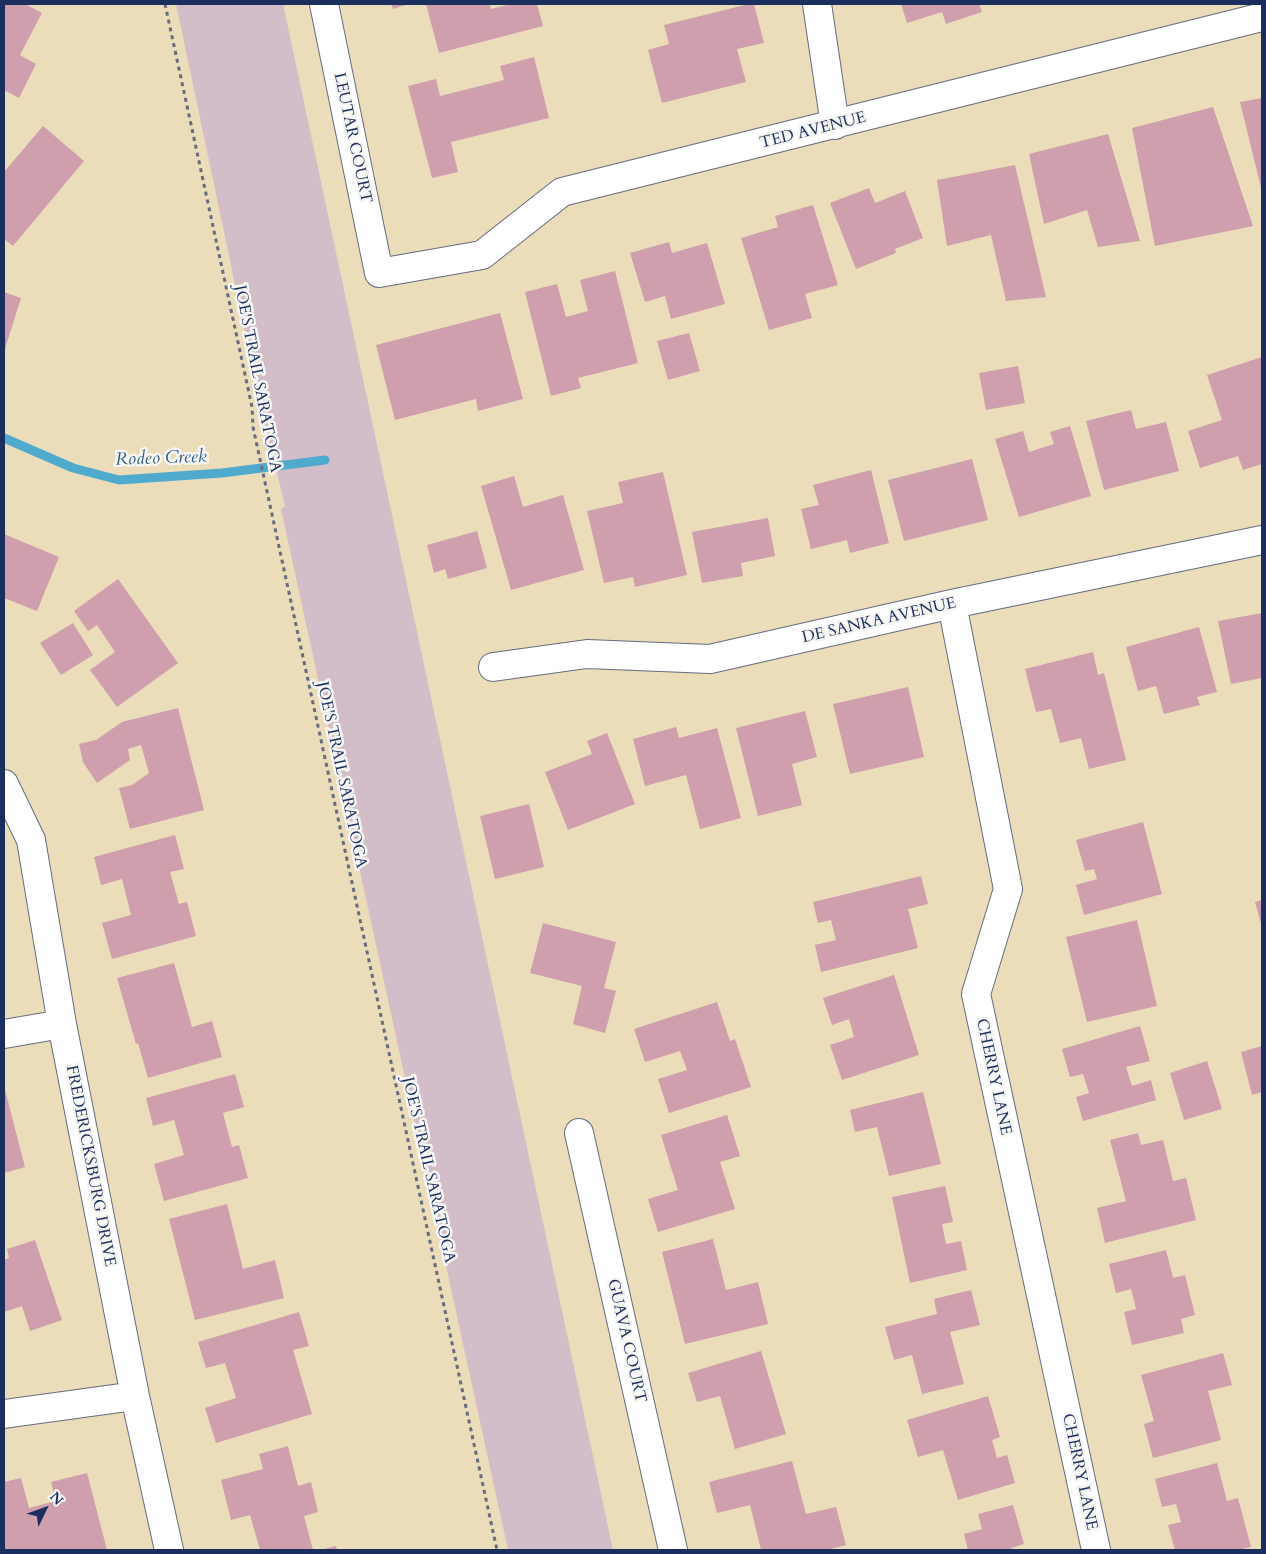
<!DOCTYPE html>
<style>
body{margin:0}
#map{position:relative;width:1266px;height:1554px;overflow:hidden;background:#ebddb9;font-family:Cardo,serif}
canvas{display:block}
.frame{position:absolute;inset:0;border:5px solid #1b2f5e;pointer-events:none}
.north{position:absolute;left:20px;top:1484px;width:50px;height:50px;-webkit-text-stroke:4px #f6f6f2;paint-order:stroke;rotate:48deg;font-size:14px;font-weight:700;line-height:20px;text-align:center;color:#1b2f5e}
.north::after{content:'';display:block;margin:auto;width:18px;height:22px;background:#1b2f5e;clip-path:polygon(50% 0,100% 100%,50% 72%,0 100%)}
</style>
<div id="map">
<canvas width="1266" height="1554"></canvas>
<div class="frame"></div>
<div class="north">N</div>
</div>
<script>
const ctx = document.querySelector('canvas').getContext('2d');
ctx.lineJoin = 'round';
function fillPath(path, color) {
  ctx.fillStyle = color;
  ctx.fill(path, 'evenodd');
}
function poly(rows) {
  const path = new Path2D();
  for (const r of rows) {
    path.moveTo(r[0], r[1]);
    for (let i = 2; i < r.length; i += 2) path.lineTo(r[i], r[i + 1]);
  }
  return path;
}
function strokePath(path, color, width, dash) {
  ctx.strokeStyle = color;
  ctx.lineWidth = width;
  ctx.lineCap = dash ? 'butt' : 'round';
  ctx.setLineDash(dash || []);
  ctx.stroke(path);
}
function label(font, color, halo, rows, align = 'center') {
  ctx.font = font + ' Cardo,serif';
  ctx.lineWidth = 5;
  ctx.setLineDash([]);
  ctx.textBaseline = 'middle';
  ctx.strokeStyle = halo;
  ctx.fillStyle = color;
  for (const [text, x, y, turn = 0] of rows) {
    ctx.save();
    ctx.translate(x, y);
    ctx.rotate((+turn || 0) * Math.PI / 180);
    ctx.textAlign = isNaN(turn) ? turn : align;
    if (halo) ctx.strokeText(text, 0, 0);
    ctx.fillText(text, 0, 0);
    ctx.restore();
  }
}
const industrial = poly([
 [176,4,283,4,613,1550,508,1550,281,509,285,506,263,417]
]);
const stream = poly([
 [4,438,73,468,119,480,222,473,325,460]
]);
const building = poly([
 [4,4,25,4,42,13,20,55,36,64,19,98,4,90],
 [391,4,409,4,393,9],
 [426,4,490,4,491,9,511,4,537,4,543,26,439,53],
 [749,4,754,4,764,43,737,49,746,82,662,103,648,50,669,44,664,25],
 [901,4,979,4,982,12,946,24,942,12,907,23],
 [534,57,549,118,451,142,458,172,432,178,408,86,436,79,440,96,504,80,500,66],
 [1262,98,1262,192,1240,102],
 [1213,107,1253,226,1155,246,1132,128],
 [43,126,84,161,13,246,4,239,4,172],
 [1108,134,1140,241,1098,247,1087,210,1044,224,1029,154],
 [1015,165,1046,297,1006,301,991,235,947,246,937,180],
 [869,188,875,203,905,191,923,238,895,249,896,253,856,269,830,203],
 [813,205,838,285,805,294,812,318,769,330,741,238,778,227,775,216],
 [669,242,672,253,707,243,725,304,671,319,665,296,645,302,630,253],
 [615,271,638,363,578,378,581,388,551,396,525,292,557,284,566,317,588,311,580,280],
 [4,292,21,298,4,352],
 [500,313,523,399,478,411,476,399,395,420,376,345],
 [689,333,700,371,668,380,657,341],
 [1262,357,1262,464,1243,470,1238,456,1200,468,1188,431,1222,420,1207,375],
 [1018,366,1025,403,986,410,979,373],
 [1131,410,1136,429,1166,422,1179,471,1104,490,1086,421],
 [1070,426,1091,496,1019,517,995,439,1023,431,1029,452,1054,444,1050,432],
 [972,459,988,520,904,541,888,480],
 [871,470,889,543,850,553,847,540,811,549,801,509,819,505,813,485],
 [663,472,687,575,635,587,633,577,604,583,587,511,623,503,618,482],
 [514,476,523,507,563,495,584,570,511,590,481,486],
 [768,518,775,556,741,563,743,576,702,583,692,532],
 [477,531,487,568,448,579,445,569,434,573,427,545],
 [4,534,59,557,37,611,4,598],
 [118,579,178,663,117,707,90,670,115,652,97,625,88,631,74,611],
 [1262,613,1262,678,1231,684,1218,621],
 [73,623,93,655,61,675,40,643],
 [1199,627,1217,692,1197,697,1200,705,1164,714,1156,686,1138,691,1126,647],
 [1093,652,1098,675,1104,673,1126,760,1089,769,1081,738,1060,743,1051,709,1036,712,1025,669],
 [908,687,924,757,850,774,833,704],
 [178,708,204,810,130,829,119,788,132,785,149,773,141,745,128,749,130,760,97,783,83,762,79,744,96,740,122,722],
 [805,711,817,757,792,764,802,805,758,816,736,728],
 [676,727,679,738,717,728,741,818,700,829,686,775,645,786,633,739],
 [607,733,635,804,568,830,545,772,592,754,587,741],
 [529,804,544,867,495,879,480,816],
 [1143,822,1162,894,1084,915,1076,885,1097,879,1094,869,1085,871,1076,840],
 [175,835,184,869,170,872,179,904,187,902,196,936,112,959,102,923,131,915,122,879,101,885,94,857],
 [921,876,928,904,908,909,918,948,821,972,815,945,836,940,831,920,818,923,813,902],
 [1262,900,1262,927,1255,902],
 [1137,920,1157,1006,1087,1022,1066,937],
 [543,923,616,942,604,988,616,991,605,1033,573,1024,582,986,530,973],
 [174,963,192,1027,212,1021,222,1057,148,1078,138,1043,136,1044,117,978],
 [894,975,919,1055,842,1080,830,1045,854,1037,849,1019,832,1025,823,998],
 [717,1002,730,1041,735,1039,751,1087,669,1113,658,1079,687,1070,680,1051,645,1062,634,1029],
 [1140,1026,1150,1061,1126,1067,1132,1086,1151,1080,1156,1100,1083,1121,1076,1097,1089,1093,1083,1074,1070,1077,1062,1049],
 [1262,1046,1262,1092,1252,1095,1241,1052],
 [1207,1061,1222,1109,1184,1120,1170,1073],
 [235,1074,244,1107,223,1113,232,1147,239,1145,248,1178,164,1201,154,1164,184,1155,174,1120,153,1126,146,1098],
 [4,1086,25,1167,4,1173],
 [923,1092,941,1164,889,1176,877,1127,855,1132,850,1110],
 [727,1115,740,1156,720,1162,735,1209,658,1232,648,1199,678,1190,661,1135],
 [1138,1133,1141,1145,1163,1140,1173,1181,1186,1178,1196,1220,1105,1243,1097,1208,1126,1201,1110,1140],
 [945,1186,953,1222,942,1224,946,1244,961,1241,967,1270,910,1283,892,1197],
 [227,1204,243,1269,275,1260,284,1298,195,1320,169,1219],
 [713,1239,726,1290,758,1282,768,1324,685,1344,662,1252],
 [35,1240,62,1320,30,1331,22,1306,4,1312,4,1260,9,1258,7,1249],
 [1166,1250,1173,1278,1185,1275,1195,1315,1181,1319,1184,1333,1132,1345,1124,1312,1136,1309,1131,1289,1116,1293,1109,1264],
 [971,1290,980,1325,950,1332,964,1384,922,1394,912,1355,894,1360,885,1327,937,1314,934,1299],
 [299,1312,309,1346,293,1350,312,1414,216,1443,205,1408,236,1398,225,1363,206,1368,198,1342],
 [761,1351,786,1434,735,1449,720,1396,697,1402,688,1373],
 [1223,1353,1232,1385,1208,1391,1221,1440,1153,1458,1144,1424,1154,1421,1141,1375],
 [988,1396,1000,1437,992,1440,997,1458,1007,1455,1015,1483,958,1500,943,1450,918,1457,907,1420],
 [288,1446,298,1486,311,1482,318,1512,304,1516,313,1550,260,1550,250,1515,231,1520,221,1480,263,1469,259,1454],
 [792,1461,806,1514,836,1507,846,1545,827,1550,761,1550,750,1505,717,1513,709,1482],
 [1217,1463,1227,1501,1238,1498,1251,1547,1238,1550,1175,1550,1168,1525,1181,1522,1176,1504,1162,1507,1155,1479],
 [87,1473,107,1550,4,1550,4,1482,21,1478,29,1508,56,1501,51,1482],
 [1013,1505,1024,1544,1011,1548,1012,1550,968,1550,964,1534,982,1529,978,1514],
 [336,1546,337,1550,320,1550]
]);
const path = poly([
 [165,4,252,407,253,427,497,1550]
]);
const minor = poly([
 [324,4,379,273,482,255,562,192,1262,17],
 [817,4,835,125],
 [952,604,1008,889,976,994,1096,1550],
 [493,667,587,654,710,659,952,604,1262,540],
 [4,784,31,840,62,1024,135,1396,169,1550],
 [4,1034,62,1024],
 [579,1133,673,1550],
 [4,1414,135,1396]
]);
const streetNames = [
 ["TED AVENUE",813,131,-14],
 ["LEUTAR COURT",352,138,78],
 ["JOE'S TRAIL SARATOGA",257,379,79],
 ["DE SANKA AVENUE",879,621,-13],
 ["JOE'S TRAIL SARATOGA",341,775,78],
 ["CHERRY LANE",993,1077,78],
 ["FREDERICKSBURG DRIVE",90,1166,79],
 ["JOE'S TRAIL SARATOGA",428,1170,77],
 ["GUAVA COURT",626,1341,77],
 ["CHERRY LANE",1079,1472,78]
];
const waterNames = [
 ["Rodeo Creek",161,459,-2]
];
fillPath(industrial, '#d2bdc8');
strokePath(stream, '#50aace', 9);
fillPath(building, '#cf9fae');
strokePath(minor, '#646c7e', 30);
strokePath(path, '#646c7e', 3, [4, 4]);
strokePath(minor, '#fff', 28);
label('16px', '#1b2f5e', '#f6f6f2', streetNames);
label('italic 18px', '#2e5a85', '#f6f6f2', waterNames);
</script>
